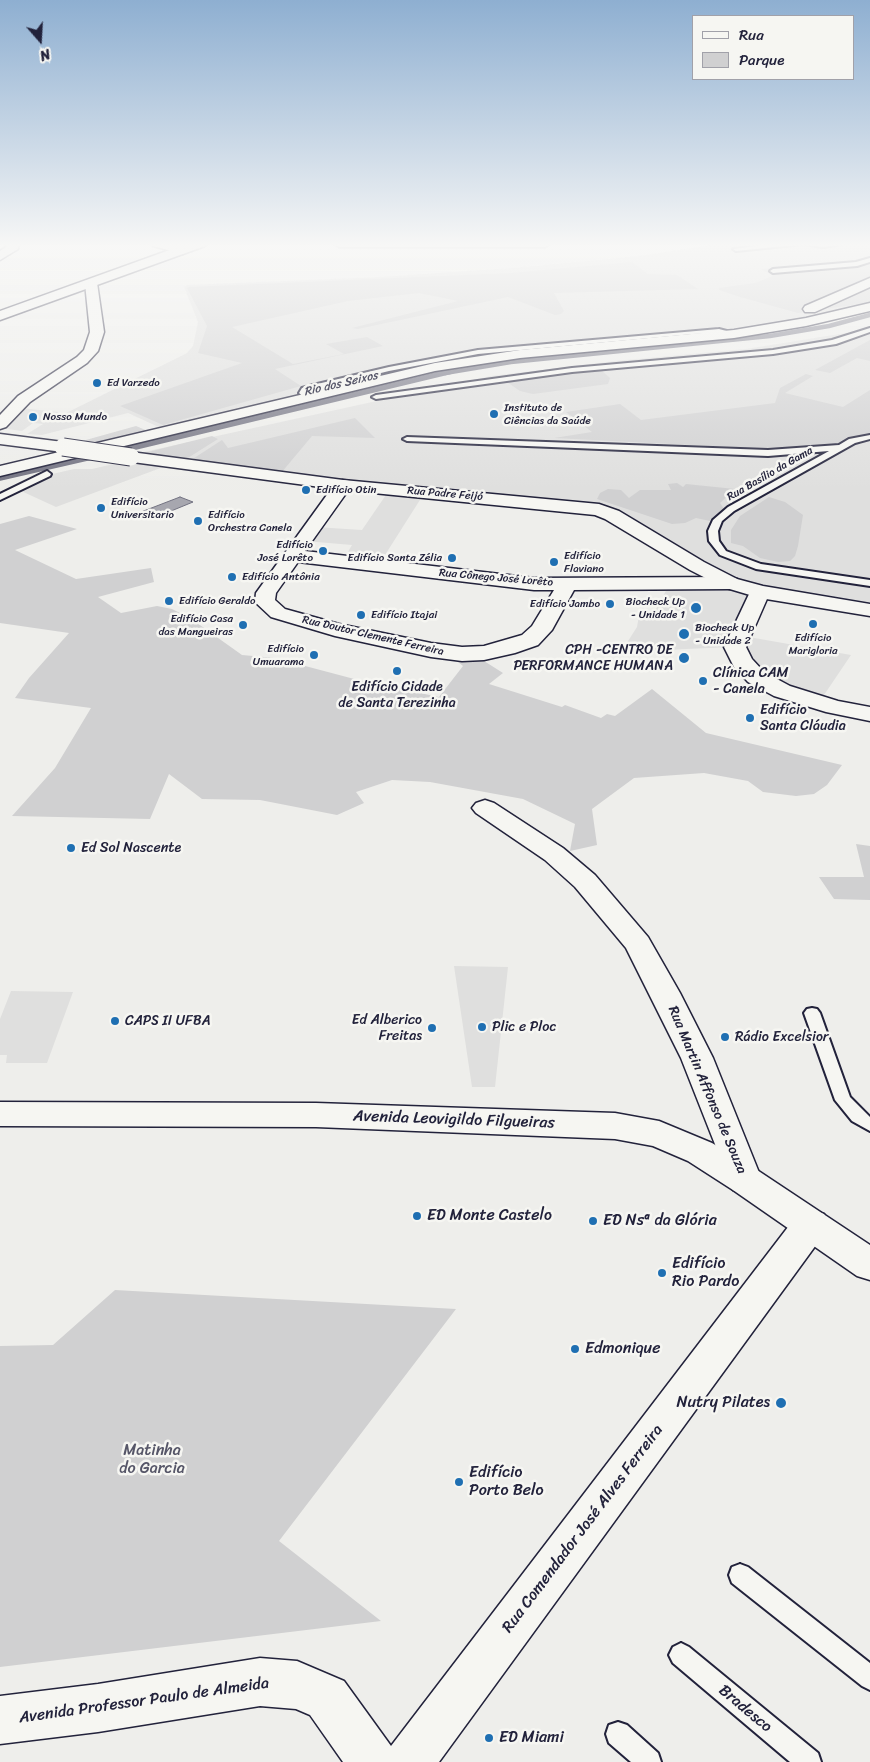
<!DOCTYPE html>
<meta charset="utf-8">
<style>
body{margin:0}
#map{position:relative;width:870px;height:1762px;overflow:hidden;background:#eeeeeb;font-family:Sriracha,sans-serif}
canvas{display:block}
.legend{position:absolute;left:692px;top:15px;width:162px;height:65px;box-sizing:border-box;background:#f6f6f2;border:1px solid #a1a1a9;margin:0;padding:6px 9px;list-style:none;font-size:15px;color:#22223b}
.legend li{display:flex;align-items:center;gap:10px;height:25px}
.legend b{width:25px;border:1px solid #a1a1a9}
.north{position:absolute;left:15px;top:15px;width:50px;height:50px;-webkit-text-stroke:4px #f6f6f2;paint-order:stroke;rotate:161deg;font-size:14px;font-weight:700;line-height:20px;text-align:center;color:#22223b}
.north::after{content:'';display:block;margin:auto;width:18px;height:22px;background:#22223b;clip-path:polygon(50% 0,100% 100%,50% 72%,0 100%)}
</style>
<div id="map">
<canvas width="870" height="1762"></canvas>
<ul class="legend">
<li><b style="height:6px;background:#f6f6f2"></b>Rua</li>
<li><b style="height:14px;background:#d0d0d1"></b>Parque</li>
</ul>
<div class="north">N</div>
</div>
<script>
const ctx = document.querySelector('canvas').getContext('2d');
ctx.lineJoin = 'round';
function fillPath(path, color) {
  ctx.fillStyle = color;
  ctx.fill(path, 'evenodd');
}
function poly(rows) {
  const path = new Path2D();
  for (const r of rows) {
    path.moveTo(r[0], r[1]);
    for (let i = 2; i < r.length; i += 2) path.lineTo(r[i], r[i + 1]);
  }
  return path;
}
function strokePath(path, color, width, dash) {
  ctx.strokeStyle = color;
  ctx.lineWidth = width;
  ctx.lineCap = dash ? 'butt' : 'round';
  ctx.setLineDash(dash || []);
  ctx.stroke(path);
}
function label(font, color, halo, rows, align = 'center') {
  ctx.font = font + ' Sriracha,sans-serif';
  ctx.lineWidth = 5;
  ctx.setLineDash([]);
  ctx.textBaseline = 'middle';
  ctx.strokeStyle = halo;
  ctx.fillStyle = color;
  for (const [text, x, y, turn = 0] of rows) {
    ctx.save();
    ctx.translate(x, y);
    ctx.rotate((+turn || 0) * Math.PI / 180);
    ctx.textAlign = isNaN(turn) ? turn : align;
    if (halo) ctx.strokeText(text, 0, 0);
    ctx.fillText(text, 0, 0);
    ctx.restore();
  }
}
const built = poly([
 [728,243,870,243,870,303,794,321,731,331,486,354,453,360,386,373,163,429,128,413,42,435,27,434,43,424,33,423,22,431,7,429,8,421,21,408,59,412,46,423,187,353,193,346,198,322,184,287,187,285,379,277,511,268,638,256],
 [870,329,870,608,735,582,615,514,365,486,130,455,491,376,614,361,746,349],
 [139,458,174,463,56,507,19,490,48,475,74,469,92,469],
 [390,489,425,492,378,566,342,562,352,545,305,541,315,527,362,530],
 [729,584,756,592,730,647,621,652,637,627,639,616,653,615,669,585],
 [743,636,851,655,822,698,796,689,765,674,747,659],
 [454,966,508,967,495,1087,472,1087],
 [11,991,73,992,47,1063,6,1063,7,1055,0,1055,0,1019]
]);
const green = poly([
 [870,261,870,302,859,304,798,313,740,297,719,290,719,288,755,283,773,276,761,269],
 [632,262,648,274,677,275,698,289,554,293,564,311,561,314,555,315,508,297,358,329,352,328,458,301,419,293,348,301,232,327,293,364,344,354,326,344,367,337,383,346,275,369,301,386,163,425,120,406,242,363,198,353,207,326,187,288,189,287,511,273],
 [870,340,870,361,857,358,830,373,815,370],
 [591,367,602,371,610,378,608,384,533,394,520,391,501,378,520,373,558,368],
 [806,374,813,376,785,393,843,407,870,390,870,435,856,437,839,446,787,450,554,438,592,432,566,412,620,404,641,420,775,403,780,388],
 [355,418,375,438,312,436,281,473,188,462,222,440,228,448],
 [136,426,148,431,91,448,75,443],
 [212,436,218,439,183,461,136,455],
 [677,483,683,487,686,484,735,489,720,503,724,509,710,521,696,518,685,523,672,524,597,499,600,493,608,489,621,490,629,498,640,490,671,490,668,484],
 [769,497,785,502,803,515,798,546,795,556,790,561,778,562,760,558,743,546,731,543,731,530,740,516],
 [29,516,77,529,15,550,76,579,151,568,154,582,98,597,121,613,157,606,172,609,190,618,242,655,275,658,358,680,439,697,463,666,447,653,473,654,503,673,489,684,562,707,565,705,601,718,607,714,615,716,652,689,706,733,842,765,827,785,814,794,796,796,763,792,748,781,704,773,634,778,592,809,597,845,570,851,575,824,523,799,430,782,392,780,356,792,364,803,337,815,260,800,202,799,169,774,150,819,12,816,55,768,91,708,15,698,29,678,69,633,0,623,0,524],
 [856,844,870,846,870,900,834,899,819,877,864,877],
 [115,1290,456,1309,279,1541,381,1621,0,1667,0,1346,53,1345]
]);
const water = poly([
 [180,497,193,502,154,518,141,512,180,497]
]);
const streamFar1 = poly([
 [445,373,511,362,770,336,829,326,870,315]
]);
const stream = poly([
 [119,451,452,371],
 [0,478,96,456]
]);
const service = poly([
 [780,243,848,243,823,247,804,244,736,251,733,249,780,243],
 [870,258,870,262,857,266,773,273,770,271,773,269,856,262,870,258],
 [870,328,870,332,836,344,773,354,572,372,376,399,372,397,376,395,572,368,773,350,832,340,870,328],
 [719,329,738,334,734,336,719,333,693,334,478,354,389,371,316,389,308,392,310,397,306,399,299,393,302,388,313,385,389,367,478,350,719,329],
 [870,435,870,439,855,443,734,511,722,521,718,531,719,541,726,551,761,564,870,580,870,586,756,569,720,555,709,541,708,531,713,520,728,507,829,451,768,456,407,441,403,439,407,437,768,450,839,445,849,439,870,435],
 [47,471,51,474,50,476,0,500,0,494,47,471],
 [812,1008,817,1009,820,1013,850,1097,870,1117,870,1131,852,1121,835,1100,804,1013,807,1009,812,1008],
 [740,1564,748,1567,870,1663,870,1690,862,1686,732,1583,729,1575,732,1567,740,1564],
 [681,1643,689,1647,818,1753,821,1762,790,1762,673,1663,669,1655,673,1647,681,1643],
 [618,1722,627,1725,658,1753,661,1762,631,1762,609,1743,606,1734,609,1725,618,1722]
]);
const minor = poly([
 [7,243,19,243,18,249,0,260,0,251,6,247,7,243],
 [151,243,171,243,187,247,189,250,183,254,153,246,151,243],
 [333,243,551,243,545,247,339,247,333,243],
 [91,279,97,283,104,332,98,351,87,363,30,402,6,427,0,429,0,415,18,396,77,357,84,350,90,332,85,283,91,279],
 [343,480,349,481,352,485,305,551,534,578,730,577,737,579,740,583,737,587,730,589,574,590,552,630,538,645,515,653,484,660,462,661,431,657,335,636,271,617,255,602,256,593,337,481,343,480],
 [298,562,534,590,554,590,532,626,522,635,484,646,462,647,431,643,339,624,285,609,275,600,276,593,298,562],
 [760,586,767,588,770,592,746,647,752,659,764,672,790,686,838,701,870,707,870,721,826,712,774,696,748,682,734,667,724,647,750,592,753,588,760,586],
 [485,800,494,803,563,848,595,875,648,937,680,993,713,1058,762,1180,757,1190,745,1194,733,1190,681,1058,626,948,575,887,545,860,476,813,472,808,476,803,485,800],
 [811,1210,824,1214,829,1224,824,1234,439,1762,343,1762,310,1715,296,1709,260,1706,98,1732,0,1744,0,1696,98,1684,260,1658,297,1661,344,1681,391,1746,798,1214,811,1210]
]);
const secondary = poly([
 [189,243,207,243,205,246,0,320,0,311,189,243],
 [0,434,63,442,69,443,71,447,69,451,63,452,0,444,0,434],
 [131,452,343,480,599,504,619,511,704,562,737,579,763,586,870,604,870,616,760,598,723,587,690,570,605,519,595,515,343,490,125,461,122,457,125,453,131,452],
 [0,1102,316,1103,615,1113,659,1121,712,1143,757,1170,870,1245,870,1280,857,1276,733,1190,688,1161,653,1146,615,1139,316,1127,0,1126,0,1102]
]);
const primary = poly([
 [870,278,870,287,815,312,805,312,803,309,805,306,870,278],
 [870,303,870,311,806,326,734,338,520,358,435,371,0,476,0,466,435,363,520,350,734,330,806,318,870,303]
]);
const secondaryBridge = poly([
 [63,447,131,457]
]);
const markers = [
 [97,383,5,"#1f6fb2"],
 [494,414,5,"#1f6fb2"],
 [33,417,5,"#1f6fb2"],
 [306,490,5,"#1f6fb2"],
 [101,508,5,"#1f6fb2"],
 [198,521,5,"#1f6fb2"],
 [323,551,5,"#1f6fb2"],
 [452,558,5,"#1f6fb2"],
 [554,562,5,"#1f6fb2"],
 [232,577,5,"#1f6fb2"],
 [169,601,5,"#1f6fb2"],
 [610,604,5,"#1f6fb2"],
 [696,608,6,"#1f6fb2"],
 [361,615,5,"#1f6fb2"],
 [813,624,5,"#1f6fb2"],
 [243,625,5,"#1f6fb2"],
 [684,634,6,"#1f6fb2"],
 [314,655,5,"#1f6fb2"],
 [684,658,6,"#1f6fb2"],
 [397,671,5,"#1f6fb2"],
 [703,681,5,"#1f6fb2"],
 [750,718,5,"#1f6fb2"],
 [71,848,5,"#1f6fb2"],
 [115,1021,5,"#1f6fb2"],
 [482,1027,5,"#1f6fb2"],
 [432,1028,5,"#1f6fb2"],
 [725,1037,5,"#1f6fb2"],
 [417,1216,5,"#1f6fb2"],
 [593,1221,5,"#1f6fb2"],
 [662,1273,5,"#1f6fb2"],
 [575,1349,5,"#1f6fb2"],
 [781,1403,6,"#1f6fb2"],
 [459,1482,5,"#1f6fb2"],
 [489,1738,5,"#1f6fb2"]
];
const farPoinames = [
 ["Ed Varzedo",107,383],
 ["Instituto de",504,408],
 ["Ciências da Saúde",504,421],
 ["Nosso Mundo",43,417],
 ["Edifício Otin",316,490],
 ["Edifício",111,502],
 ["Universitario",111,515],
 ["Edifício",208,515],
 ["Orchestra Canela",208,528],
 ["Edifício",313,545,"right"],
 ["José Lorêto",313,558,"right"],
 ["Edifício",564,556],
 ["Flaviano",564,569],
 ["Edifício Santa Zélia",442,558,"right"],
 ["Edifício Antônia",242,577],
 ["Edifício Geraldo",179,601],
 ["Biocheck Up",685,602,"right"],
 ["- Unidade 1",685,615,"right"],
 ["Edifício Jambo",600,604,"right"],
 ["Edifício Itajai",371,615],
 ["Edifício Casa",233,619,"right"],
 ["das Mangueiras",233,632,"right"],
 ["Biocheck Up",695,628],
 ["- Unidade 2",695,641],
 ["Edifício",813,638,"center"],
 ["Marigloria",813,651,"center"],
 ["Edifício",304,649,"right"],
 ["Umuarama",304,662,"right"]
];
const farStreetnames = [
 ["Rua Basílio da Gama",770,474,-30],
 ["Rua Padre Feijó",445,494,5],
 ["Rua Cônego José Lorêto",496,578,5],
 ["Rua Doutor Clemente Ferreira",373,636,13]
];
const farWaternames = [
 ["Rio dos Seixos",341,384,-13]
];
const poiNames = [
 ["CPH -CENTRO DE",673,650,"right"],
 ["PERFORMANCE HUMANA",673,666,"right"],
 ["Clínica CAM",713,673],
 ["- Canela",713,689],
 ["Edifício Cidade",397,687,"center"],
 ["de Santa Terezinha",397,703,"center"],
 ["Edifício",760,710],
 ["Santa Cláudia",760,726],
 ["Ed Sol Nascente",81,848],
 ["Ed Alberico",422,1020,"right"],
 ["Freitas",422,1036,"right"],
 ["CAPS II UFBA",125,1021],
 ["Plic e Ploc",492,1027],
 ["Rádio Excelsior",735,1037]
];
const streetNames = [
 ["Rua Martin Affonso de Souza",707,1090,67]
];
const nearStreetnames = [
 ["Avenida Leovigildo Filgueiras",454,1120,2],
 ["Rua Comendador José Alves Ferreira",583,1529,-53],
 ["Avenida Professor Paulo de Almeida",144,1701,-8],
 ["Bradesco",745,1709,40]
];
const nearPoinames = [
 ["ED Monte Castelo",427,1216],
 ["ED Nsª da Glória",603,1221],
 ["Edifício",672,1264],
 ["Rio Pardo",672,1282],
 ["Edmonique",585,1349],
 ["Nutry Pilates",770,1403,"right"],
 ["Edifício",469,1473],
 ["Porto Belo",469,1491],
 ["ED Miami",499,1738]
];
const nearParknames = [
 ["Matinha",152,1451],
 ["do Garcia",152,1469]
];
fillPath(built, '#dfdfde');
fillPath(green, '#d0d0d1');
fillPath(water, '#a7a7af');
strokePath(water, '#727281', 1);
strokePath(streamFar1, '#727281', 4.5);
strokePath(stream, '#727281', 5.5);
strokePath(service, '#22223b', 4);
strokePath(minor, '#22223b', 3);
strokePath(secondary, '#22223b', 3);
strokePath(primary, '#22223b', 3);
fillPath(service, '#f6f6f2');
fillPath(minor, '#f6f6f2');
fillPath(secondary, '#f6f6f2');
fillPath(primary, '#f6f6f2');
strokePath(secondaryBridge, '#22223b', 19, []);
strokePath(secondaryBridge, '#f6f6f2', 17);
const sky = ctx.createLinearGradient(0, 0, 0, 490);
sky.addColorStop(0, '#8eafd1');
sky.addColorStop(0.5, '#f7f7f6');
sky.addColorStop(1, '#f7f7f600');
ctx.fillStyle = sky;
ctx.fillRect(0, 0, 870, 490);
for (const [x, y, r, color] of markers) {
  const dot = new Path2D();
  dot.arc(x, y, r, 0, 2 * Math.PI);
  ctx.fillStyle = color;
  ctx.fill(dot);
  strokePath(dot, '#f6f6f2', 2);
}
label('11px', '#22223b', '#f6f6f2', farPoinames, 'left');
label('11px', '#22223b', '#f6f6f2', farStreetnames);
label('italic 12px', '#575769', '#f6f6f2', farWaternames);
label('14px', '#22223b', '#f6f6f2', poiNames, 'left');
label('14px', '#22223b', '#f6f6f2', streetNames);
label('16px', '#22223b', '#f6f6f2', nearStreetnames);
label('16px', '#22223b', '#f6f6f2', nearPoinames, 'left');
label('16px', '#565668', '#f6f6f2', nearParknames);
</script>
